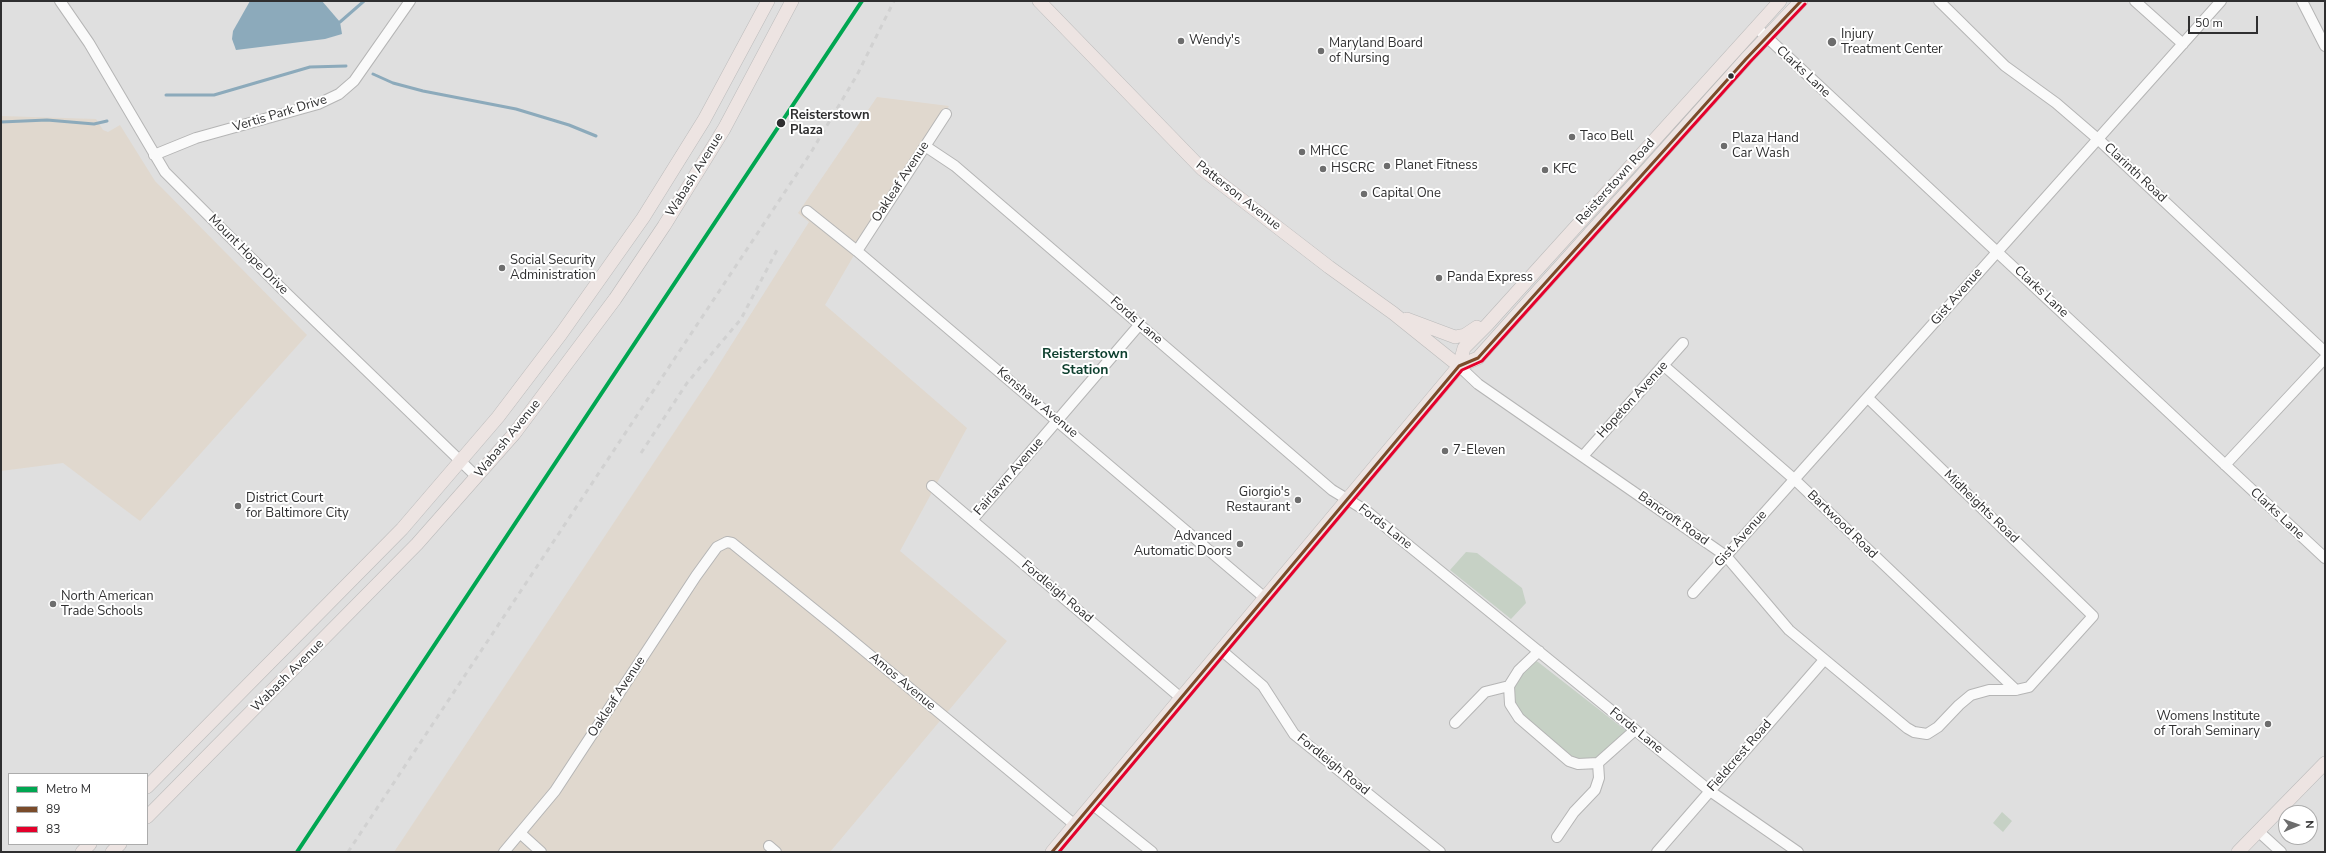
<!DOCTYPE html>
<style>
body{margin:0}
#map{position:relative;width:2326px;height:853px;overflow:hidden;background:#dfdfdf;font-family:"Nunito Sans",sans-serif}
canvas{display:block}
.frame{position:absolute;inset:0;border:2px solid #2f2f30;pointer-events:none}
.legend{position:absolute;left:8px;top:773px;width:140px;height:72px;box-sizing:border-box;background:#fff;border:1px solid #acacac;margin:0;padding:5px 7px;list-style:none;font-size:12px;color:#2f2f30}
.legend li{display:flex;align-items:center;gap:8px;height:20px}
.legend b{width:20px;border:1px solid #acacac}
.north{position:absolute;left:2278px;top:805px;width:40px;height:40px;box-sizing:border-box;background:#fff;border:1px solid #acacac;border-radius:50%;rotate:88deg;font-size:11px;font-weight:700;line-height:16px;text-align:center;color:#2f2f30}
.north::after{content:'';display:block;margin:auto;width:14px;height:18px;background:#6d6d6d;clip-path:polygon(50% 0,100% 100%,50% 72%,0 100%)}
.scale{position:absolute;left:2188px;top:16px;width:70px;height:18px;box-sizing:border-box;border:2px solid #2f2f30;border-top:0;padding-left:5px;font-size:12px;line-height:14px;white-space:nowrap;color:#2f2f30;-webkit-text-stroke:3px #fff;paint-order:stroke}
</style>
<div id="map">
<canvas width="2326" height="853"></canvas>
<div class="frame"></div>
<ul class="legend">
<li><b style="height:5px;background:#00a651"></b>Metro M</li>
<li><b style="height:5px;background:#7a4b2a"></b>89</li>
<li><b style="height:5px;background:#e4002b"></b>83</li>
</ul>
<div class="north">N</div>
<div class="scale">50 m</div>
</div>
<script>
const ctx = document.querySelector('canvas').getContext('2d');
ctx.lineJoin = 'round';
function fillPath(path, color) {
  ctx.fillStyle = color;
  ctx.fill(path, 'evenodd');
}
function poly(rows) {
  const path = new Path2D();
  for (const r of rows) {
    path.moveTo(r[0], r[1]);
    for (let i = 2; i < r.length; i += 2) path.lineTo(r[i], r[i + 1]);
  }
  return path;
}
function strokePath(path, color, width, dash) {
  ctx.strokeStyle = color;
  ctx.lineWidth = width;
  ctx.lineCap = dash ? 'butt' : 'round';
  ctx.setLineDash(dash || []);
  ctx.stroke(path);
}
function label(font, color, halo, rows, align = 'center') {
  ctx.font = font + ' "Nunito Sans",sans-serif';
  ctx.lineWidth = 4;
  ctx.setLineDash([]);
  ctx.textBaseline = 'middle';
  ctx.strokeStyle = halo;
  ctx.fillStyle = color;
  for (const [text, x, y, turn = 0] of rows) {
    ctx.save();
    ctx.translate(x, y);
    ctx.rotate((+turn || 0) * Math.PI / 180);
    ctx.textAlign = isNaN(turn) ? turn : align;
    if (halo) ctx.strokeText(text, 0, 0);
    ctx.fillText(text, 0, 0);
    ctx.restore();
  }
}
const industrial = poly([
 [877,97,949,106,857,250,825,305,967,428,900,551,1007,641,830,852,394,852,711,377,809,222,798,213],
 [1,116,96,119,103,130,108,132,120,125,155,181,307,335,140,521,63,463,1,471]
]);
const green = poly([
 [1466,552,1477,553,1522,588,1526,603,1511,619,1450,570],
 [1536,661,1538,662,1629,733,1598,758,1587,762,1570,757,1514,706,1511,697,1515,681,1521,670],
 [2002,812,2012,821,2003,832,1993,823]
]);
const water = poly([
 [250,1,322,1,340,22,342,34,325,39,236,50,232,39,233,31]
]);
const stream = poly([
 [340,22,364,1],
 [373,74,393,83,423,91,516,109,569,125,596,136],
 [166,95,214,95,310,67,346,66],
 [1,122,47,120,94,124,107,121]
]);
const minor = poly([
 [60,1,89,43,165,172,281,288,477,477],
 [1939,1,2005,66,2056,103,2099,140,2325,352],
 [2135,1,2183,44],
 [2302,1,2325,46],
 [1756,27,2325,558],
 [925,146,955,166,1332,490,1365,510,1710,791,1798,852],
 [154,155,196,138,318,104,339,94,354,81,410,1],
 [807,211,857,251,1265,598],
 [857,251,946,114],
 [1663,365,1794,479,2016,690],
 [1459,366,1478,384,1726,556,1789,630,1907,728,1914,732,1927,734,1938,727,1959,705,1971,695,1989,690,2016,690,2029,687,2093,616,1868,398],
 [1583,456,1683,343],
 [2225,465,2325,358],
 [932,486,1181,698],
 [972,520,1140,324],
 [1693,593,2221,1],
 [1221,650,1263,686,1294,734,1440,852],
 [1509,686,1510,704,1519,718,1569,761,1578,764,1598,763],
 [1455,723,1485,692,1509,686,1519,670,1539,651],
 [1092,804,1152,852],
 [2258,831,2281,852],
 [520,833,541,852],
 [1557,837,1574,812,1595,790,1599,778,1598,763,1635,730],
 [769,846,776,852],
 [504,852,555,791,696,576,717,547,727,542,732,543,837,628,1075,825],
 [1657,852,1824,660]
]);
const major = poly([
 [1039,1,1202,169,1329,267,1393,313,1459,366],
 [1407,319,1455,337,1465,335,1477,327],
 [1459,366,1464,348,1487,325,1780,1],
 [147,787,402,529,498,417,561,334,643,218,704,120,768,1],
 [147,817,417,544,514,434,615,299,664,226,724,129,792,1],
 [82,852,90,844],
 [112,852,120,844],
 [1052,852,1459,366,1478,358,1746,59,1801,1],
 [2238,852,2325,763]
]);
const rail = poly([
 [641,453,687,383,741,319,777,250],
 [348,852,810,154,857,75,894,1]
]);
const bus1 = poly([
 [1052,852,1459,366,1478,358,1746,59,1801,1]
]);
const bus2 = poly([
 [1059,852,1462,370,1482,361,1750,62,1805,4]
]);
const metro1 = poly([
 [297,852,862,1]
]);
const markers = [
 [1181,41,4,"#6d6d6d"],
 [1832,42,5,"#6d6d6d"],
 [1321,51,4,"#6d6d6d"],
 [1731,76,3.5,"#2f2f30"],
 [781,123,5,"#2f2f30"],
 [1572,137,4,"#6d6d6d"],
 [1724,146,4,"#6d6d6d"],
 [1302,152,4,"#6d6d6d"],
 [1387,166,4,"#6d6d6d"],
 [1323,169,4,"#6d6d6d"],
 [1545,170,4,"#6d6d6d"],
 [1364,194,4,"#6d6d6d"],
 [502,268,4,"#6d6d6d"],
 [1439,278,4,"#6d6d6d"],
 [1445,451,4,"#6d6d6d"],
 [1298,500,4,"#6d6d6d"],
 [238,506,4,"#6d6d6d"],
 [1240,544,4,"#6d6d6d"],
 [53,604,4,"#6d6d6d"],
 [2268,724,4,"#6d6d6d"]
];
const poiNames = [
 ["Injury",1841,35],
 ["Treatment Center",1841,50],
 ["Wendy's",1189,41],
 ["Maryland Board",1329,44],
 ["of Nursing",1329,59],
 ["Taco Bell",1580,137],
 ["Plaza Hand",1732,139],
 ["Car Wash",1732,154],
 ["MHCC",1310,152],
 ["Planet Fitness",1395,166],
 ["HSCRC",1331,169],
 ["KFC",1553,170],
 ["Capital One",1372,194],
 ["Social Security",510,261],
 ["Administration",510,276],
 ["Panda Express",1447,278],
 ["7-Eleven",1453,451],
 ["Giorgio's",1290,493,"right"],
 ["Restaurant",1290,508,"right"],
 ["District Court",246,499],
 ["for Baltimore City",246,514],
 ["Advanced",1232,537,"right"],
 ["Automatic Doors",1232,552,"right"],
 ["North American",61,597],
 ["Trade Schools",61,612],
 ["Womens Institute",2260,717,"right"],
 ["of Torah Seminary",2260,732,"right"]
];
const streetNames = [
 ["Clarks Lane",1803,72,43],
 ["Vertis Park Drive",280,114,-17],
 ["Clarinth Road",2135,173,43],
 ["Wabash Avenue",695,175,-58],
 ["Oakleaf Avenue",901,182,-57],
 ["Reisterstown Road",1616,182,-48],
 ["Patterson Avenue",1238,196,38],
 ["Mount Hope Drive",248,255,45],
 ["Clarks Lane",2041,292,43],
 ["Gist Avenue",1957,297,-49],
 ["Fords Lane",1136,321,41],
 ["Hopeton Avenue",1633,400,-48],
 ["Kenshaw Avenue",1037,403,40],
 ["Wabash Avenue",508,439,-51],
 ["Fairlawn Avenue",1009,477,-49],
 ["Midheights Road",1981,507,44],
 ["Clarks Lane",2277,514,43],
 ["Bancroft Road",1673,519,35],
 ["Bartwood Road",1842,525,44],
 ["Fords Lane",1385,527,38],
 ["Gist Avenue",1741,539,-48],
 ["Fordleigh Road",1057,592,40],
 ["Wabash Avenue",288,676,-45],
 ["Amos Avenue",902,682,40],
 ["Oakleaf Avenue",617,697,-57],
 ["Fords Lane",1636,731,39],
 ["Fieldcrest Road",1740,756,-49],
 ["Fordleigh Road",1333,765,39]
];
const stopNames = [
 ["Reisterstown",790,116],
 ["Plaza",790,131]
];
const neighbourhoodNames = [
 ["Reisterstown",1085,355],
 ["Station",1085,371]
];
fillPath(industrial, '#e0d8ce');
fillPath(green, '#c6d1c5');
fillPath(water, '#8caabb');
strokePath(stream, '#8caabb', 3);
strokePath(minor, '#b5b5b5', 12);
strokePath(major, '#bbb', 14);
strokePath(minor, '#fafafa', 10);
strokePath(major, '#ede4e2', 13);
strokePath(rail, '#d1d1d1', 3, [5, 5]);
strokePath(bus1, '#7a4b2a', 3);
strokePath(bus2, '#e4002b', 3);
strokePath(metro1, '#00a651', 4);
for (const [x, y, r, color] of markers) {
  const dot = new Path2D();
  dot.arc(x, y, r, 0, 2 * Math.PI);
  ctx.fillStyle = color;
  ctx.fill(dot);
  strokePath(dot, '#fff', 1.5);
}
label('13px', '#2f2f30', '#fff', poiNames, 'left');
label('13px', '#2f2f30', '#fff', streetNames);
label('bold 13px', '#2f2f30', '#fff', stopNames, 'left');
label('bold 14px', '#0d3f2e', '#fff', neighbourhoodNames);
</script>
